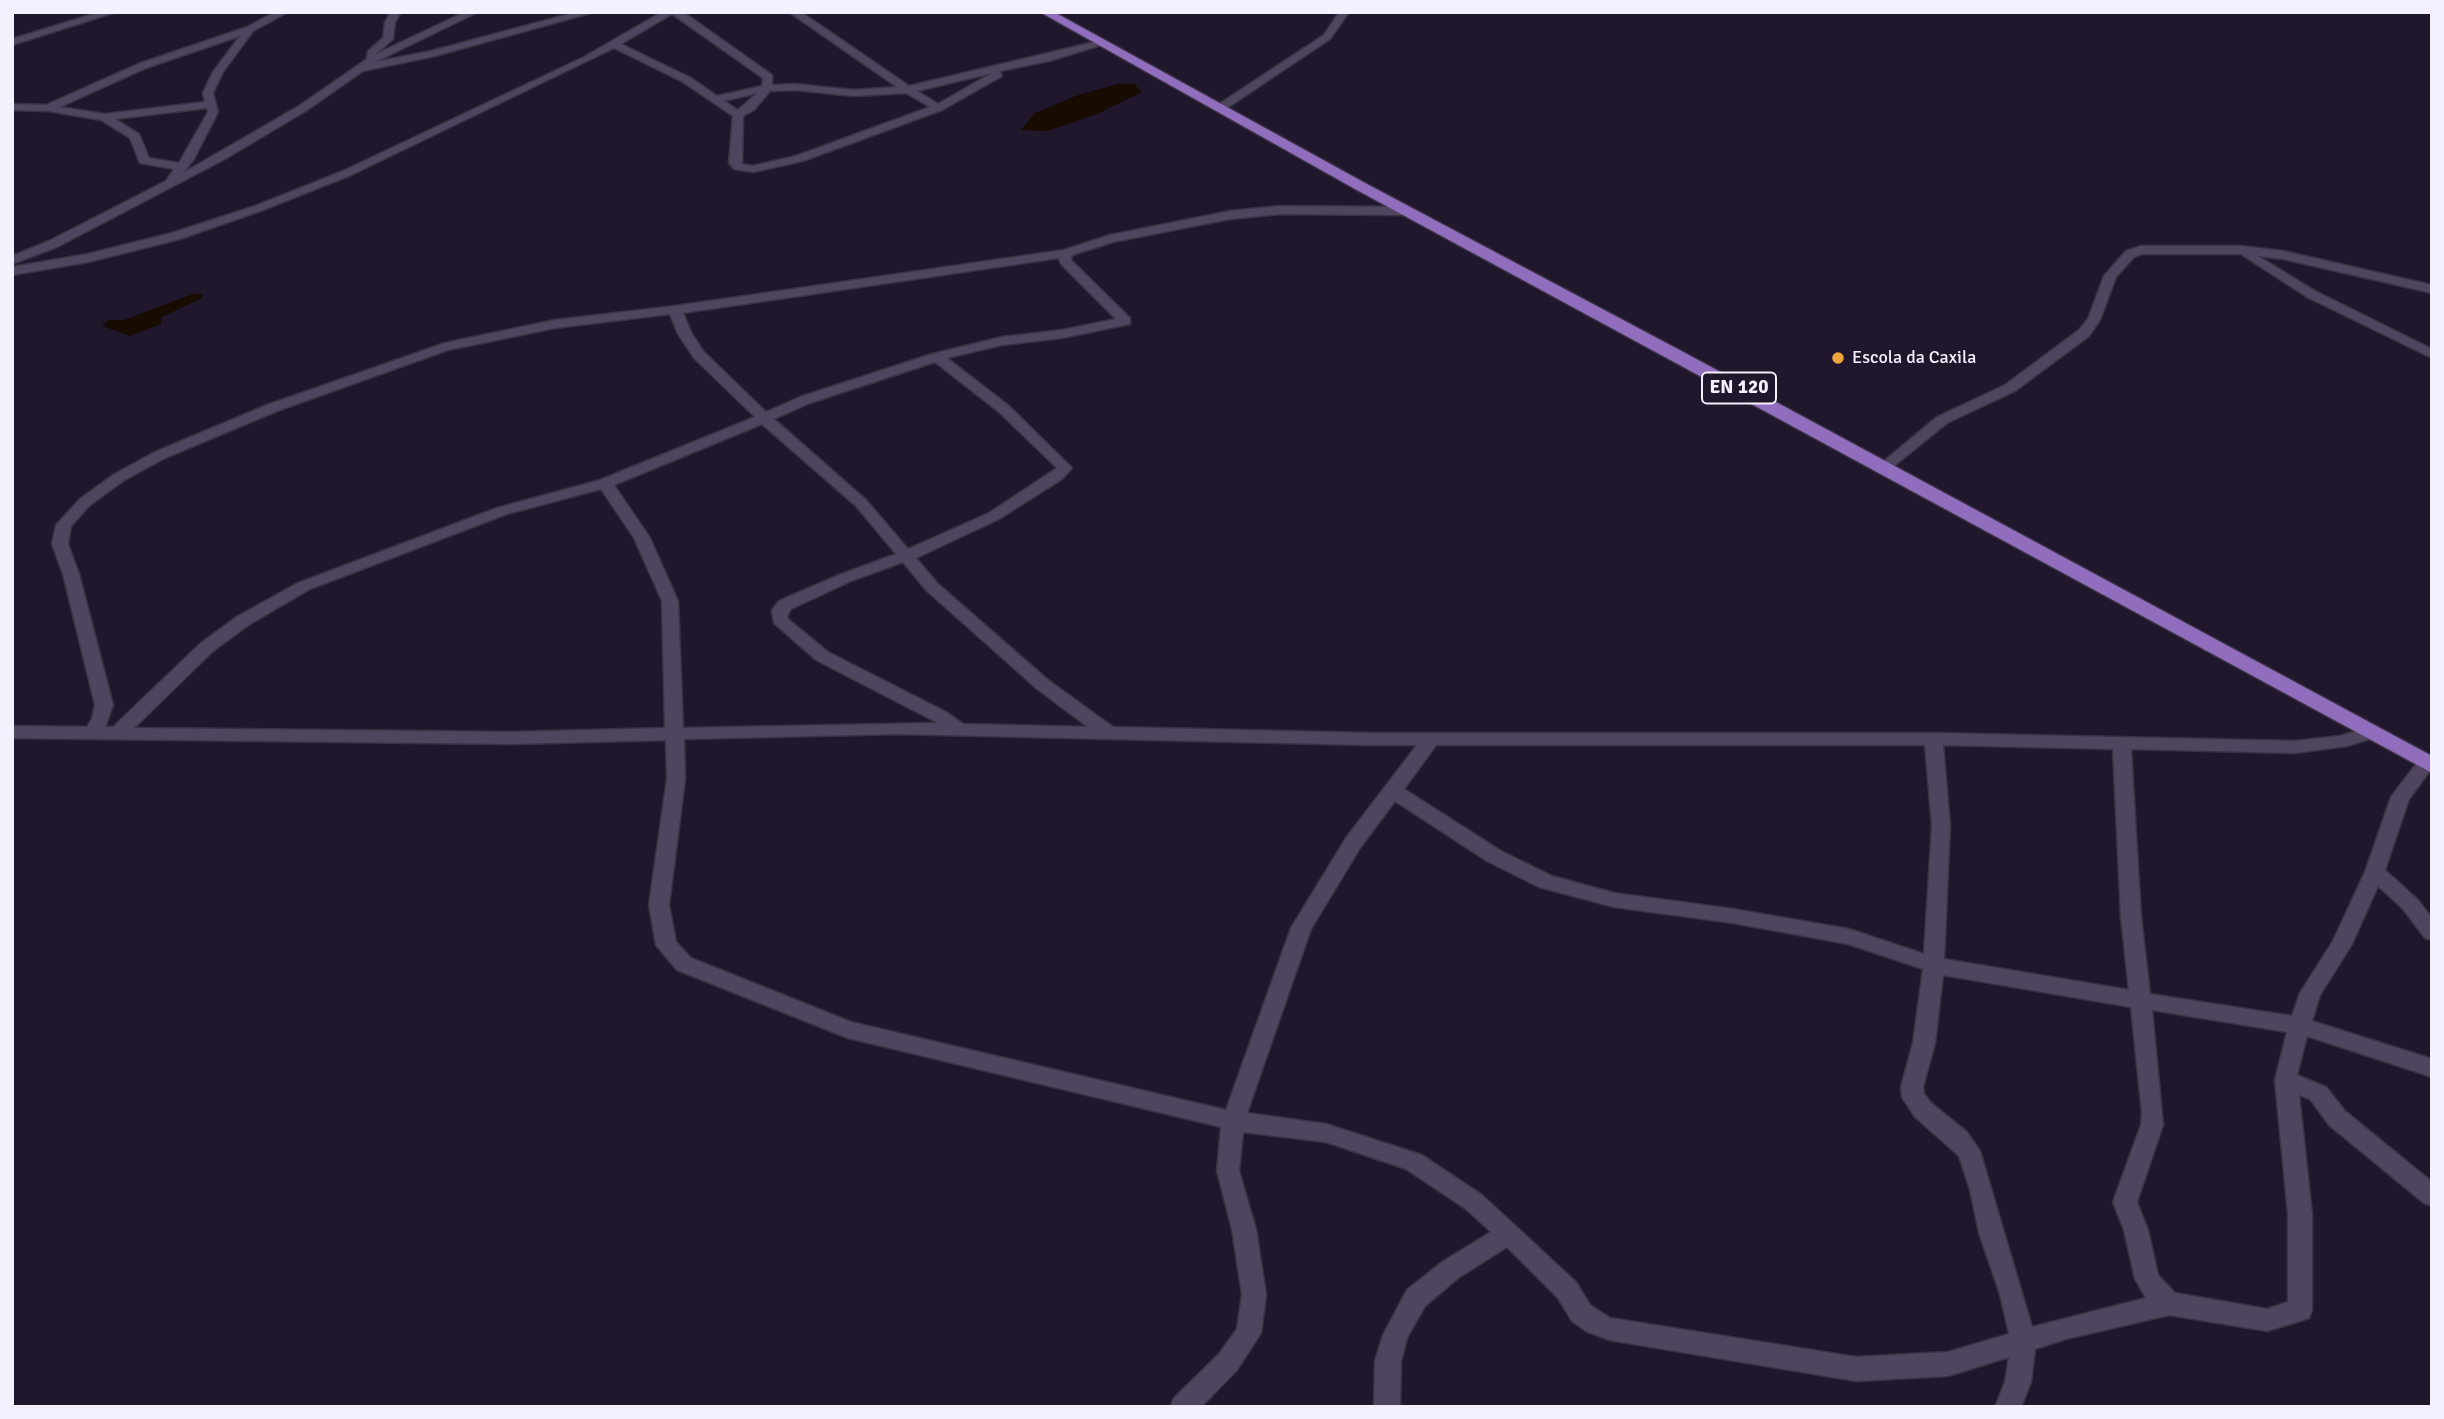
<!DOCTYPE html>
<style>
body{margin:0}
#map{position:relative;width:2444px;height:1419px;overflow:hidden;background:#20172d;font-family:Signika,sans-serif}
canvas{display:block}
.frame{position:absolute;inset:0;border:14px solid #f5f0fd;pointer-events:none}
</style>
<div id="map">
<canvas width="2444" height="1419"></canvas>
<div class="frame"></div>
</div>
<script>
const ctx = document.querySelector('canvas').getContext('2d');
ctx.lineJoin = 'round';
function fillPath(path, color) {
  ctx.fillStyle = color;
  ctx.fill(path, 'evenodd');
}
function poly(rows) {
  const path = new Path2D();
  for (const r of rows) {
    path.moveTo(r[0], r[1]);
    for (let i = 2; i < r.length; i += 2) path.lineTo(r[i], r[i + 1]);
  }
  return path;
}
function strokePath(path, color, width, dash) {
  ctx.strokeStyle = color;
  ctx.lineWidth = width;
  ctx.lineCap = dash ? 'butt' : 'round';
  ctx.setLineDash(dash || []);
  ctx.stroke(path);
}
function label(font, color, halo, rows, align = 'center') {
  ctx.font = font + ' Signika,sans-serif';
  ctx.lineWidth = 5;
  ctx.setLineDash([]);
  ctx.textBaseline = 'middle';
  ctx.strokeStyle = halo;
  ctx.fillStyle = color;
  for (const [text, x, y, turn = 0] of rows) {
    ctx.save();
    ctx.translate(x, y);
    ctx.rotate((+turn || 0) * Math.PI / 180);
    ctx.textAlign = isNaN(turn) ? turn : align;
    if (halo) ctx.strokeText(text, 0, 0);
    ctx.fillText(text, 0, 0);
    ctx.restore();
  }
}
const water = poly([
 [1118,84,1134,84,1142,92,1099,113,1063,126,1046,131,1021,130,1035,113,1078,95],
 [193,294,202,294,202,298,162,317,161,324,130,336,102,326,108,320,124,320]
]);
const minor = poly([
 [100,12,116,12,12,45,12,39,100,12],
 [275,12,288,12,253,31,223,72,213,93,218,112,194,159,183,173,299,106,367,59,368,51,383,38,385,22,391,12,401,12,395,22,393,39,376,54,465,12,478,12,375,62,431,51,577,12,594,12,435,56,363,71,307,110,225,159,57,247,12,264,12,256,49,241,166,181,174,169,140,163,130,138,101,120,48,111,12,110,12,104,46,105,138,64,247,27,275,12],
 [240,36,213,72,203,93,205,102,104,114,60,107,146,68,240,36],
 [207,108,208,112,179,163,149,158,139,134,115,119,207,108],
 [662,12,683,12,772,75,772,85,795,84,854,90,897,87,789,12,801,12,909,86,1103,40,1108,43,1049,61,1000,71,1002,76,942,110,803,161,753,172,734,169,729,163,733,116,683,82,614,48,351,175,263,210,180,239,88,262,12,275,12,267,88,254,172,233,255,206,343,171,584,57,662,12],
 [672,14,763,78,762,86,717,96,691,78,621,44,672,14],
 [992,73,938,104,917,91,992,73],
 [795,90,854,96,906,93,930,107,796,156,753,166,742,164,743,116,754,110,770,91,795,90],
 [757,93,738,110,724,101,757,93],
 [1339,12,1349,12,1330,39,1224,110,1216,110,1216,106,1324,35,1339,12],
 [1281,206,1406,207,1412,211,1406,215,1281,214,1230,219,1113,242,1072,255,1071,260,1130,318,1130,324,1062,338,1002,345,947,358,1009,406,1072,468,1062,479,999,519,916,558,938,584,1048,680,1113,727,1369,733,1933,733,2295,741,2340,736,2370,727,2376,729,2379,733,2376,737,2347,746,2295,753,2131,749,2141,917,2150,994,2292,1016,2300,993,2333,941,2365,872,2391,797,2420,759,2432,758,2432,768,2409,799,2385,870,2417,899,2432,918,2432,940,2425,938,2403,909,2378,886,2352,944,2320,995,2312,1021,2432,1059,2432,1077,2307,1036,2297,1075,2326,1087,2345,1111,2432,1182,2432,1206,2424,1203,2329,1125,2310,1099,2299,1095,2312,1214,2312,1310,2309,1318,2300,1321,2267,1331,2169,1315,2066,1339,2035,1349,2031,1382,2021,1407,1995,1407,2005,1382,2009,1357,1948,1376,1856,1381,1609,1340,1586,1331,1572,1321,1558,1298,1507,1247,1458,1278,1425,1306,1407,1338,1401,1361,1400,1407,1374,1407,1375,1361,1383,1335,1407,1290,1442,1262,1491,1232,1466,1209,1406,1169,1326,1142,1243,1132,1239,1171,1256,1229,1266,1295,1261,1333,1237,1370,1201,1407,1170,1407,1174,1398,1219,1354,1237,1329,1242,1295,1232,1229,1217,1171,1221,1127,848,1038,677,970,656,945,649,905,667,779,666,740,513,744,12,738,12,726,87,727,92,719,95,705,63,574,52,544,56,525,80,499,113,475,155,452,267,405,445,343,555,320,675,306,1064,250,1110,235,1230,211,1281,206],
 [1059,258,1061,264,1116,319,1062,330,1002,337,932,354,800,397,766,412,704,352,692,334,683,313,1059,258],
 [670,314,678,334,694,358,755,417,600,480,497,508,298,583,238,616,201,643,113,727,105,727,113,705,79,574,68,544,71,526,90,505,123,481,165,458,277,411,448,350,555,328,670,314],
 [935,362,999,412,1057,468,989,513,908,549,866,500,774,419,810,403,935,362],
 [762,424,856,506,896,554,839,575,779,601,772,610,774,623,816,660,938,723,683,728,678,601,650,538,614,485,762,424],
 [601,489,634,538,662,601,665,728,513,732,134,728,213,651,250,624,310,589,507,514,601,489],
 [903,562,926,590,1036,688,1088,727,963,724,946,712,828,652,789,620,787,616,791,609,851,581,903,562],
 [897,734,1369,745,1417,745,1346,838,1291,928,1226,1110,851,1022,691,958,676,942,669,905,685,779,684,739,897,734],
 [1436,745,1925,745,1932,826,1924,954,1849,929,1733,909,1614,893,1552,876,1501,851,1404,789,1436,745],
 [1943,745,2113,749,2121,917,2129,990,1944,959,1950,826,1943,745],
 [1395,801,1487,861,1539,887,1614,907,1733,923,1848,944,1923,969,1913,1043,1901,1087,1902,1097,1915,1117,1959,1156,1970,1190,1979,1233,2000,1294,2009,1334,1948,1352,1856,1357,1610,1318,1590,1305,1576,1282,1482,1195,1422,1155,1326,1124,1247,1113,1311,929,1360,848,1395,801],
 [1943,975,2131,1007,2142,1113,2141,1125,2113,1202,2124,1230,2135,1279,2146,1298,2032,1327,1980,1151,1967,1132,1931,1103,1924,1094,1923,1087,1935,1043,1943,975],
 [2152,1010,2287,1032,2275,1080,2288,1214,2288,1302,2267,1309,2175,1293,2158,1275,2148,1230,2137,1202,2163,1125,2152,1010],
 [2241,246,2283,251,2432,285,2432,293,2283,259,2258,256,2315,291,2432,349,2432,358,2307,297,2241,254,2142,254,2134,257,2116,277,2100,320,2089,336,2015,391,1947,423,1889,470,1879,470,1877,467,1937,417,2005,385,2079,330,2088,319,2104,276,2126,251,2141,246,2241,246]
]);
const major = poly([
 [1040,12,1054,12,1365,183,1687,354,2432,756,2432,773,1355,189,1040,12]
]);
const markers = [
 [1838,358,7,"#efa73d"]
];
const farPoinames = [
 ["Escola da Caxila",1852,358]
];
const shields = [
 [1739,388,74]
];
const shieldNames = [
 ["EN 120",1739,388]
];
fillPath(water, '#180b00');
strokePath(minor, '#393243', 3);
strokePath(major, '#393243', 3);
fillPath(minor, '#4f455e');
fillPath(major, '#906dbd');
for (const [x, y, r, color] of markers) {
  const dot = new Path2D();
  dot.arc(x, y, r, 0, 2 * Math.PI);
  ctx.fillStyle = color;
  ctx.fill(dot);
  strokePath(dot, '#20172d', 2.5);
}
label('18px', '#f5f0fd', '#20172d', farPoinames, 'left');
for (const [x, y, w] of shields) {
  const box = new Path2D();
  box.roundRect(x - w / 2, y - 15.5, w, 31, 5);
  ctx.fillStyle = '#20172d';
  ctx.fill(box);
  strokePath(box, '#f5f0fd', 2);
}
label('bold 19px', '#f5f0fd', null, shieldNames);
</script>
